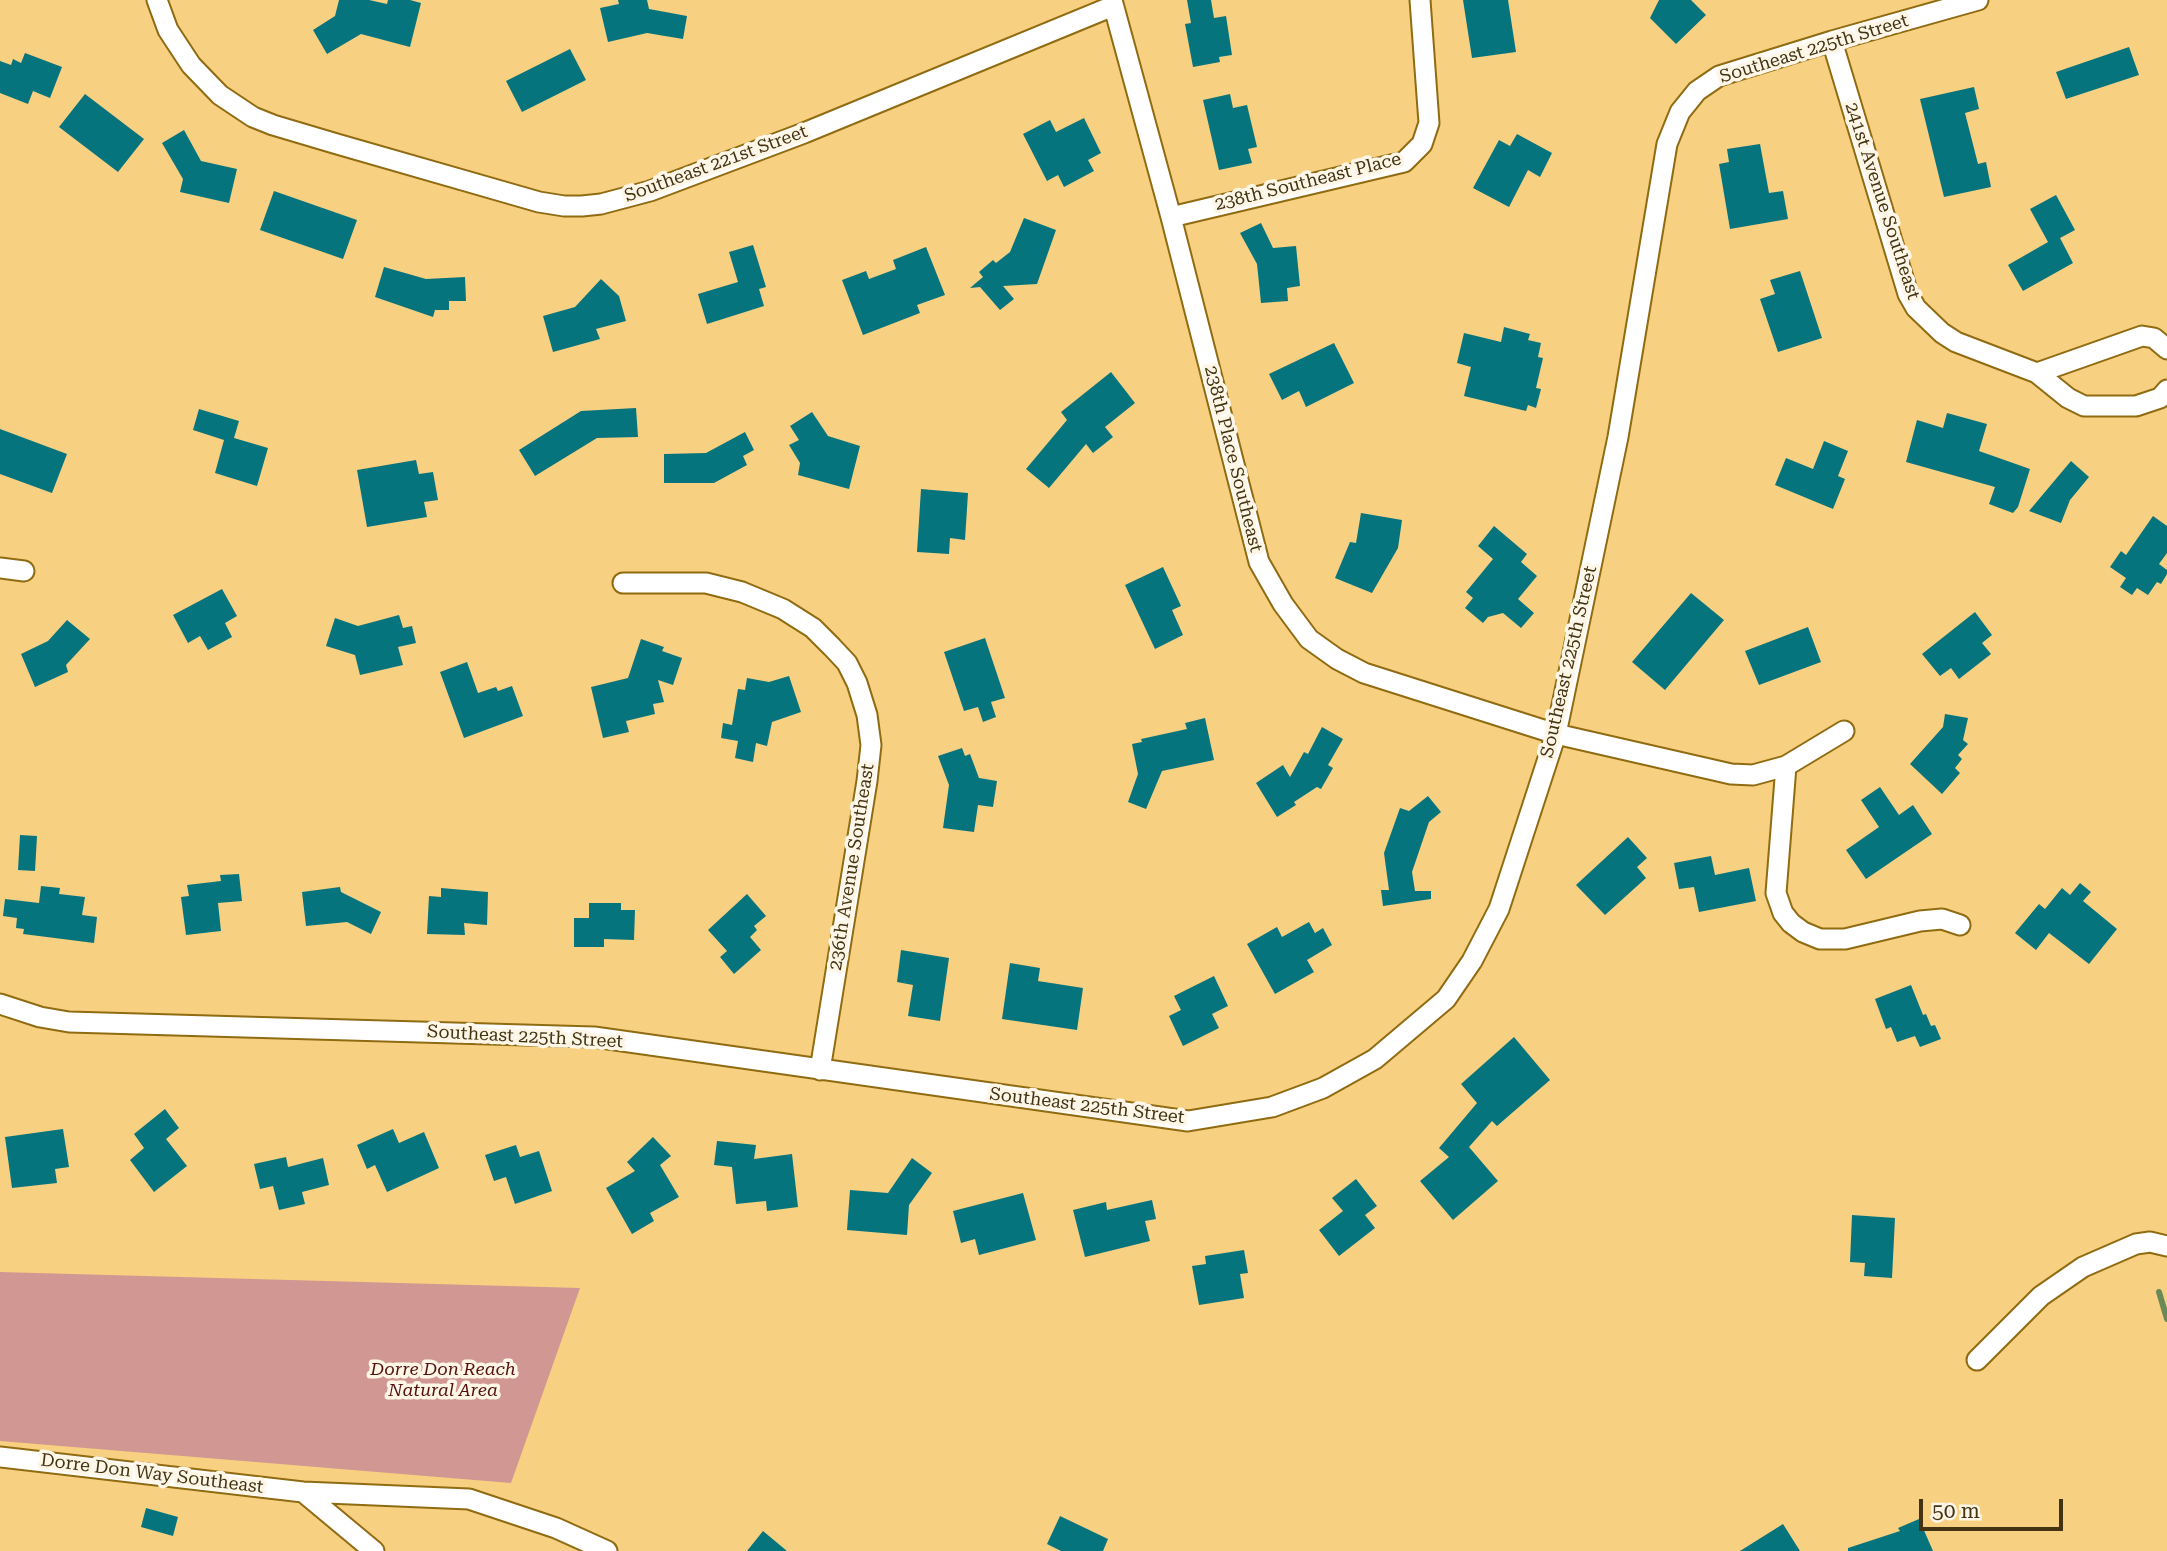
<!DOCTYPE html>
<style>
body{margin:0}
#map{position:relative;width:2167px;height:1551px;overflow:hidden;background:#f8d081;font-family:"Roboto Serif",serif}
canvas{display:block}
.scale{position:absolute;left:1919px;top:1499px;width:144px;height:32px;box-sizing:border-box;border:4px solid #433312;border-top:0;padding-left:9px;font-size:21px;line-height:24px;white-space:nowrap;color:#433312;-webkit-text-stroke:5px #fef6e7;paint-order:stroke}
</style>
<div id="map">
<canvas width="2167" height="1551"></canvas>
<div class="scale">50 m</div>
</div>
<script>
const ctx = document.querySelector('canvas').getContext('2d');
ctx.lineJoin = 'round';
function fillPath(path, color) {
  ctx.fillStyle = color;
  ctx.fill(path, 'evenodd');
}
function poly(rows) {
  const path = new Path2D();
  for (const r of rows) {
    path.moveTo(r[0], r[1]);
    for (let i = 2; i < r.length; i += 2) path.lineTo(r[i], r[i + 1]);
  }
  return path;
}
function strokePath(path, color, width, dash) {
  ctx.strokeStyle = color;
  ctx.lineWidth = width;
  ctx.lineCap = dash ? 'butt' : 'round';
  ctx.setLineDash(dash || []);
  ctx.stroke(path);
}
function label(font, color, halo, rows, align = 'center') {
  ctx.font = font + ' "Roboto Serif",serif';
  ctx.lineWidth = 7;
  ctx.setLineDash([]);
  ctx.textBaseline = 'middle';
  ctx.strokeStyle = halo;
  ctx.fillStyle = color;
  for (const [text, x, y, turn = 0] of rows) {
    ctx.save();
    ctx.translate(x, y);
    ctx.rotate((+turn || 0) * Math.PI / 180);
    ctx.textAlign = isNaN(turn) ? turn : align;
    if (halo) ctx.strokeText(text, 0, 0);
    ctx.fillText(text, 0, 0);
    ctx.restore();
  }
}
const green = poly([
 [0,1272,580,1288,511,1483,0,1441]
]);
const stream = poly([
 [2159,1292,2167,1319]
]);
const building = poly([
 [339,0,369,0,387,4,388,0,410,0,421,3,410,47,361,34,327,54,313,30,335,16],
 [618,0,647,0,649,9,687,16,683,39,647,33,608,42,600,8,619,4],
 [1187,0,1211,0,1214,18,1226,16,1232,55,1219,57,1220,62,1193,67,1185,24,1191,23],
 [1463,0,1508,0,1516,52,1472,58],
 [1659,0,1691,0,1706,15,1676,44,1650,18],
 [2129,47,2139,75,2066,99,2056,72],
 [570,49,586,80,522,112,506,81],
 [25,53,62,67,50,98,33,91,28,104,0,93,0,61,11,65,13,59,21,63],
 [1974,87,1979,109,1965,113,1978,164,1986,162,1991,187,1944,197,1920,99],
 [85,94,144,139,118,172,59,127],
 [1230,94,1233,108,1247,105,1257,147,1248,149,1252,163,1219,170,1203,100],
 [1084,118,1101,153,1088,160,1094,171,1064,187,1058,175,1047,181,1023,134,1050,120,1056,132],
 [184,130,201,161,237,169,229,203,180,192,183,179,162,143],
 [1517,134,1552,153,1540,177,1528,170,1509,207,1473,188,1499,140,1510,146],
 [1760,144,1769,193,1783,191,1788,219,1730,229,1719,164,1729,162,1727,149],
 [274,191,357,220,343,259,260,230],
 [2056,195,2075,230,2060,238,2073,263,2023,291,2008,265,2048,242,2030,209],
 [1024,218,1056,230,1037,284,1003,286,1014,299,1000,310,980,287,970,288,983,277,979,272,993,260,996,263,1010,252],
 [1261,223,1273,248,1296,246,1300,286,1287,288,1288,301,1261,303,1257,264,1240,233],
 [753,245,766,287,759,289,764,306,707,324,698,294,738,282,729,252],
 [926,247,945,295,917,305,920,313,863,335,842,280,866,271,869,279,896,269,893,260],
 [384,267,426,279,465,277,466,301,449,301,449,310,435,310,433,317,375,297],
 [1800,271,1822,338,1778,352,1760,299,1775,294,1770,280],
 [601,279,619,296,626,321,596,329,600,339,553,352,543,316,575,307],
 [1504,327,1530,334,1528,340,1541,343,1538,357,1543,358,1536,388,1541,389,1536,408,1528,405,1526,411,1464,396,1471,367,1457,363,1464,333,1501,342],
 [1334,343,1354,383,1306,407,1299,391,1282,400,1269,374],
 [1111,372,1135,403,1105,427,1113,437,1093,453,1086,444,1049,488,1026,469,1067,420,1061,412],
 [636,408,638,437,597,438,535,476,519,450,581,411],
 [199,409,239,421,234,438,268,448,257,486,215,473,224,440,193,430],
 [812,412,828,436,860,446,849,489,798,475,800,463,789,445,799,440,790,426],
 [1947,413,1987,424,1979,451,2030,469,2018,507,2013,513,1989,504,1995,487,1906,462,1917,420,1943,428],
 [0,429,67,454,52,493,0,474],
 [745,432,754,450,743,456,747,465,714,483,664,483,664,454,706,453],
 [1824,441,1848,451,1838,476,1845,479,1833,509,1775,485,1786,458,1813,469],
 [416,460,419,474,433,472,438,500,424,502,427,517,367,527,357,470],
 [2071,461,2089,477,2070,500,2061,523,2029,511],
 [921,489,968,493,965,540,950,538,949,554,917,552],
 [1361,513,1402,520,1398,548,1372,593,1335,578,1350,542,1356,543],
 [2153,516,2167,526,2167,553,2159,564,2167,570,2167,574,2161,584,2157,582,2148,595,2137,588,2132,595,2120,587,2126,578,2110,567,2121,551,2126,555],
 [1494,526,1527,554,1521,562,1537,576,1518,599,1534,613,1521,628,1503,613,1488,617,1483,623,1465,608,1473,598,1466,592,1493,559,1478,546],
 [1163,567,1181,606,1172,610,1183,635,1155,649,1125,585],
 [222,589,237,616,225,623,232,637,208,650,200,636,188,643,173,615],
 [1691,593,1724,620,1665,690,1632,662],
 [1975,612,1992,635,1982,643,1991,654,1959,679,1951,668,1940,676,1922,654],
 [399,615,403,628,412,626,416,643,398,647,403,665,360,675,355,655,326,646,335,618,358,626],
 [67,620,90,639,66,665,68,672,35,687,21,654,48,641],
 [1808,627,1821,662,1759,685,1745,651],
 [985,638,1005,698,991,702,996,717,983,722,978,707,964,711,944,652],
 [641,639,664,647,662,651,682,658,673,685,658,680,664,702,653,704,655,714,626,721,629,732,603,738,591,687,628,678],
 [467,662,478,693,496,687,498,691,512,686,523,716,464,738,440,672],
 [789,676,801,712,772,722,767,746,756,743,753,762,735,758,738,741,721,738,723,723,732,725,738,689,745,690,747,678,769,682],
 [1945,714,1968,718,1963,740,1968,744,1958,755,1962,759,1955,768,1960,773,1942,794,1910,764,1943,727],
 [1205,718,1214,760,1162,771,1146,809,1128,802,1138,774,1132,744,1142,742,1141,739,1187,729,1185,723],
 [1322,727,1343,739,1328,765,1333,768,1321,789,1317,787,1294,802,1296,805,1277,817,1256,783,1283,765,1290,777,1304,752,1308,754],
 [962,748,965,756,970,754,979,778,997,781,993,807,978,805,974,832,943,828,949,785,938,756],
 [1880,787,1899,815,1913,805,1932,834,1866,879,1846,850,1879,827,1861,800],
 [1428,796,1441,812,1429,822,1412,872,1415,891,1431,891,1431,899,1383,906,1381,890,1389,890,1384,853,1400,808,1409,811],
 [20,835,37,836,35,871,18,870],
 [1628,837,1647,858,1637,867,1646,878,1605,915,1576,885],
 [1711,856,1715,875,1749,868,1756,901,1699,912,1694,887,1679,889,1674,863],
 [239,874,242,901,218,903,221,931,186,935,181,897,189,896,187,885,221,881,220,875],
 [2080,883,2091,892,2083,901,2117,929,2089,964,2049,933,2036,950,2015,933,2039,904,2045,909,2062,888,2070,895],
 [41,886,60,888,59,894,85,897,82,915,97,917,94,943,23,934,24,929,16,928,17,918,3,916,5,899,39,903],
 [340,887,341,892,381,912,371,934,347,922,306,926,302,892],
 [441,888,488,892,487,925,464,923,465,935,427,934,429,896,441,897],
 [747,894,766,916,754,926,757,930,750,937,761,950,734,974,720,957,727,951,708,930],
 [589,903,621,903,621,910,635,910,634,940,604,939,604,947,574,947,574,918,589,918],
 [1309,922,1315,933,1323,928,1332,945,1307,960,1314,972,1275,994,1247,944,1277,927,1282,937],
 [901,950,949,958,940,1021,908,1016,913,985,897,982],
 [1010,963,1040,968,1038,981,1083,988,1077,1030,1002,1019],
 [1214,976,1228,1006,1212,1014,1219,1028,1183,1046,1169,1016,1181,1010,1174,996],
 [1911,985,1923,1015,1926,1014,1931,1026,1935,1025,1941,1039,1920,1047,1915,1036,1897,1042,1891,1027,1886,1029,1875,999],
 [1514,1037,1550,1080,1497,1126,1492,1121,1469,1147,1498,1181,1453,1220,1420,1181,1449,1157,1439,1148,1477,1103,1461,1084],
 [165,1109,179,1128,166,1139,187,1166,154,1192,130,1160,144,1148,134,1134],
 [63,1129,69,1167,55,1169,57,1183,12,1188,5,1137],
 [393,1129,399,1143,424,1132,439,1168,387,1192,375,1165,367,1169,357,1145],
 [653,1137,671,1156,660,1165,679,1197,650,1213,654,1221,632,1234,606,1188,635,1171,627,1162],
 [717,1141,756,1145,754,1159,792,1154,798,1207,767,1211,766,1201,736,1204,732,1167,714,1165],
 [516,1145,520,1157,539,1151,552,1191,515,1204,506,1177,494,1181,485,1155],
 [286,1157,288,1167,323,1158,329,1185,302,1192,305,1204,279,1210,273,1186,260,1189,254,1164],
 [912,1158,932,1173,909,1205,907,1235,847,1230,850,1190,888,1193],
 [1356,1179,1377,1206,1365,1215,1375,1228,1339,1256,1319,1230,1343,1211,1332,1198],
 [1023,1193,1036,1240,979,1255,975,1239,961,1243,953,1211],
 [1152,1200,1156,1219,1145,1221,1150,1241,1085,1257,1073,1210,1106,1202,1107,1210],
 [1852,1215,1895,1218,1892,1278,1864,1276,1865,1263,1850,1262],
 [1244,1250,1248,1273,1240,1274,1244,1298,1199,1305,1192,1266,1206,1264,1205,1256],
 [146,1508,178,1517,173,1536,141,1527],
 [1060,1516,1108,1539,1103,1551,1061,1551,1047,1544],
 [1919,1519,1933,1551,1848,1551,1848,1548,1900,1531,1898,1528],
 [1783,1524,1800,1551,1740,1551],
 [763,1531,787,1551,747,1551]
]);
const minor = poly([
 [157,0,168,30,191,65,220,95,253,117,273,125,337,144,539,202,564,206,582,206,601,204,650,191,804,133,1113,6],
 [1112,0,1171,217,1259,562,1283,604,1309,639,1337,659,1364,673,1556,734,1731,774,1753,775,1786,766,1844,731],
 [1832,41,1908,294,1916,308,1942,333,1956,342,2037,373,2068,398,2084,406,2136,406,2160,398,2167,390],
 [1171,217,1404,162,1422,144,1429,123,1420,0],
 [2037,373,2142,336,2154,338,2167,349],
 [0,568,24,571],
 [623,583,706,583,742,592,783,609,813,628,832,647,847,663,857,683,867,715,871,745,867,781,820,1070],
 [1786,766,1776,893,1783,913,1791,923,1803,932,1820,939,1845,939,1920,921,1942,919,1960,925],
 [0,1004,40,1017,69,1022,594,1037,1188,1121,1272,1107,1323,1088,1375,1059,1446,999,1472,961,1499,909,1556,734,1618,437,1667,144,1680,112,1697,91,1719,76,1832,41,1978,0],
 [1977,1360,2041,1296,2083,1267,2136,1244,2150,1242,2167,1246],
 [0,1457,303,1492,469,1499,556,1528,607,1551],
 [303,1492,374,1551]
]);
const streetNames = [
 ["Southeast 225th Street",1814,49,-17],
 ["Southeast 221st Street",716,164,-20],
 ["238th Southeast Place",1308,182,-14],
 ["241st Avenue Southeast",1882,201,72],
 ["238th Place Southeast",1233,459,76],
 ["Southeast 225th Street",1569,662,-77],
 ["236th Avenue Southeast",852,867,-81],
 ["Southeast 225th Street",525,1037,3],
 ["Southeast 225th Street",1087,1106,7],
 ["Dorre Don Way Southeast",152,1474,7]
];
const parkNames = [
 ["Dorre Don Reach",443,1370],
 ["Natural Area",443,1391]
];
fillPath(green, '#d19793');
strokePath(stream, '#6a8959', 6);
fillPath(building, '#06747d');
strokePath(minor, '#8f6b11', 23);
strokePath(minor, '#fff', 19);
label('18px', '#433312', '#fef6e7', streetNames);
label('italic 18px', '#551013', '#fef6e7', parkNames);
</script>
